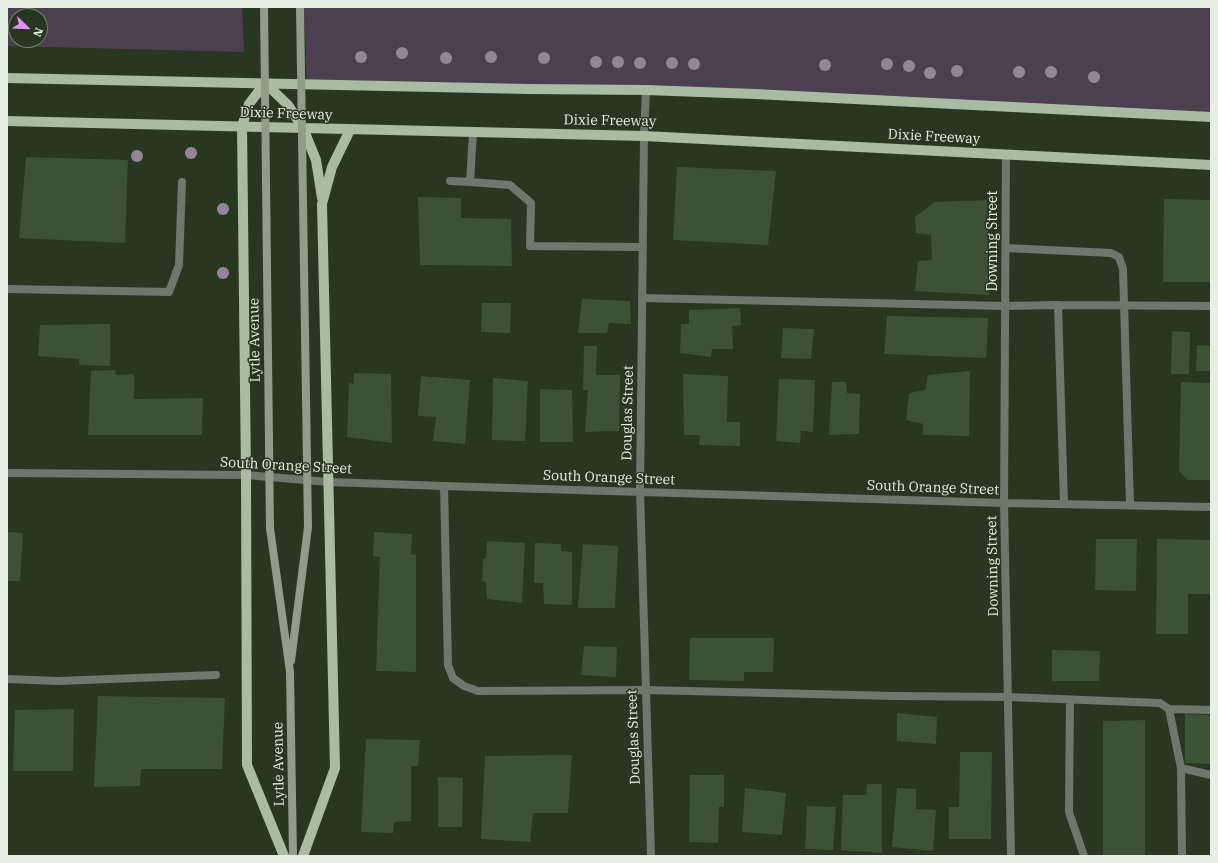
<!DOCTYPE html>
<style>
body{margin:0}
#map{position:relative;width:1218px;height:863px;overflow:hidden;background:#273721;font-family:"IBM Plex Serif",serif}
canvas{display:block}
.frame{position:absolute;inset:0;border:8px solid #e5f0e2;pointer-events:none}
.north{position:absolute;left:8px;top:8px;width:40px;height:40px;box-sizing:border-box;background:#273721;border:1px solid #73816e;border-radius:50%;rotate:113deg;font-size:11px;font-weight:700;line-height:16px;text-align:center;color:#e5f0e2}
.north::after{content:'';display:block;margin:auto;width:14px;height:18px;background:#e98dfe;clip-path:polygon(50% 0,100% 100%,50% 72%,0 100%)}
</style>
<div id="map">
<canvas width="1218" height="863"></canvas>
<div class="frame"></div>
<div class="north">N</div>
</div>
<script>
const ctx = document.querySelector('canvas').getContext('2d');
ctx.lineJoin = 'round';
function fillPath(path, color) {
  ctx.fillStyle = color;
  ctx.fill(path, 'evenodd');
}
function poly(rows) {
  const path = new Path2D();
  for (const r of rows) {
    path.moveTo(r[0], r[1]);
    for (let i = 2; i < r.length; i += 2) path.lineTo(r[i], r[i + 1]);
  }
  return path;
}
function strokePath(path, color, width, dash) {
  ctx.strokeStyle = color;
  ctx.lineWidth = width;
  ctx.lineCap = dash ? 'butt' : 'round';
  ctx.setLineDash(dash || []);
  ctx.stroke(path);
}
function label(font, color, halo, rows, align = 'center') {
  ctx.font = font + ' "IBM Plex Serif",serif';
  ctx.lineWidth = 3;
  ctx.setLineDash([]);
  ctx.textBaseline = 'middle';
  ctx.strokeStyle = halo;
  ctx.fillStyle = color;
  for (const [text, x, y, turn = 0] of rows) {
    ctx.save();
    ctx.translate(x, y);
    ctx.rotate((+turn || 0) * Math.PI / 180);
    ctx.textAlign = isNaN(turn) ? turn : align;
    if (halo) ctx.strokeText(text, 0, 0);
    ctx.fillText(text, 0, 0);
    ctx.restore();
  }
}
const green = poly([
 [7,7,242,7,244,52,7,46],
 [16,16,40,16,40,40,16,40],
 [304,7,1211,7,1211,117,755,94,307,84]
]);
const building = poly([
 [26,157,128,160,125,243,19,238],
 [677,167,776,171,768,245,673,240],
 [418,197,461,198,461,218,511,219,512,266,420,265],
 [1164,199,1211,200,1211,282,1163,282],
 [987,200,989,295,915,291,918,261,932,260,931,235,916,233,915,217,935,202],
 [582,299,630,301,631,324,609,323,607,333,578,333],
 [482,303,511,303,510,333,481,332],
 [740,308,741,325,732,326,733,349,712,349,711,357,680,353,681,324,689,324,689,310],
 [887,316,988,318,986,358,884,354],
 [110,324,110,366,79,365,79,359,38,356,40,325],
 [783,328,814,329,811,359,781,358],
 [1172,331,1190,332,1189,374,1171,374],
 [1197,345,1211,346,1211,371,1196,371],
 [584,346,597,346,596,375,620,375,619,431,585,432,588,390,583,390],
 [115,370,116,375,134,374,134,399,203,398,202,435,88,435,91,371],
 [970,371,969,436,923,435,923,424,906,420,909,393,925,390,928,375],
 [354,373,391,374,392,443,347,437,349,383,354,384],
 [683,374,728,376,727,422,740,422,740,446,699,445,700,435,684,435],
 [421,376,470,380,465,444,433,441,436,417,418,416],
 [493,378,528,381,525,441,492,440],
 [779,379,815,380,813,432,801,431,800,443,776,441],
 [832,382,846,382,847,393,860,394,859,434,829,435],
 [1181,382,1211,383,1211,480,1187,480,1179,471],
 [540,389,572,390,573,442,540,442],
 [7,532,23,533,20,581,7,581],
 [374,532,412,534,411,554,416,555,416,672,376,671,380,557,373,556],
 [1096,539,1137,539,1136,591,1095,590],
 [1157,539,1211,540,1211,594,1188,594,1188,634,1156,634],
 [487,541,525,543,522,603,487,599,486,582,482,581,483,559,486,558],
 [535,543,561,544,561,551,572,552,572,605,544,604,543,583,534,583],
 [583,544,618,546,615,608,578,608],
 [690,638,774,638,773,672,744,672,744,681,689,680],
 [584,646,617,647,616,677,581,675],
 [1052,650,1100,651,1099,681,1052,681],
 [98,696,225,698,222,769,141,769,140,786,94,787],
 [74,709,73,771,13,771,15,710],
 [897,713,937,717,936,744,897,741],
 [1185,714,1211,715,1211,764,1185,763],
 [1145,720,1145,856,1103,856,1103,721],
 [366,739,420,740,418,766,411,766,411,821,394,822,393,833,361,832],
 [960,752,992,752,991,839,949,839,949,807,959,807],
 [572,755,568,813,533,813,530,842,481,839,485,756],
 [690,775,724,775,724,807,719,807,718,843,689,842],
 [438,777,463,778,462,827,438,827],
 [867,784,882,784,882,853,841,850,843,795,866,795],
 [745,788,786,793,782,835,742,832],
 [897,788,916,789,916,809,936,810,933,851,892,847],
 [807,806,836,807,833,850,805,849]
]);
const service = poly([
 [473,132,470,182,510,185,531,203,530,246,643,247],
 [450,181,470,182],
 [1006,248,1111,253,1119,257,1123,269,1130,505],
 [7,289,169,292,179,265,182,182],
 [642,298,1005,306,1058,305,1064,504],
 [1058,305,1211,306],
 [444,486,448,665,453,678,464,686,478,691,646,690,894,696,1008,697,1160,703,1169,709,1181,768,1211,775],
 [7,679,58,681,216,675],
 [1070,700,1069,812,1084,856],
 [1169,709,1211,710],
 [1181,768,1182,856]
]);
const minor = poly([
 [646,90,644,136,640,491,651,856],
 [1006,155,1004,503,1011,856],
 [7,473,246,475,329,482,444,486,1004,503,1211,507]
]);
const secondary = poly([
 [270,528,290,672,293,856],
 [291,661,308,527]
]);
const primary = poly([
 [7,78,528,89,646,90,755,94,1211,117],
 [265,83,249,104,242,126,246,475,247,765,284,856],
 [265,83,288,105,303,128,316,160,322,198],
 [7,121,644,136,1211,165],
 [303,856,335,768,322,204,332,167,350,130]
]);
const secondaryBridge = poly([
 [264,7,270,528],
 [300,7,308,527]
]);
const trees = [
 [402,53],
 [361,57],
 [491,57],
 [446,58],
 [544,58],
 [596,62],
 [618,62],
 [640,63],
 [672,63],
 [694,64],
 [887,64],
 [825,65],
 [909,66],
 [957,71],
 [1019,72],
 [1051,72],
 [930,73],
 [1094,77],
 [191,153],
 [137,156],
 [223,209],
 [223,273]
];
const streetNames = [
 ["Dixie Freeway",286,114,2],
 ["Dixie Freeway",610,121,1],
 ["Dixie Freeway",934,137,3],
 ["Downing Street",993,241,-90],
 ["Lytle Avenue",255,340,-91],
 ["Douglas Street",628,413,-89],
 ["South Orange Street",286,466,3],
 ["South Orange Street",609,478,2],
 ["South Orange Street",933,488,2],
 ["Downing Street",993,566,-91],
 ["Douglas Street",634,737,-92],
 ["Lytle Avenue",279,764,-91]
];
fillPath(green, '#4c3f4f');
fillPath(building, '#3d5136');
strokePath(service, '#6e776b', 8);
strokePath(minor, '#6e776b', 8);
strokePath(secondary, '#909d8b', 8);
strokePath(primary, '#aabba4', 10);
strokePath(secondaryBridge, '#909d8b', 8);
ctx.fillStyle = '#948697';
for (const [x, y] of trees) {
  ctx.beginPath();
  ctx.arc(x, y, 6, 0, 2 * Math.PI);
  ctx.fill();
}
label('14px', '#e5f0e2', '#273721', streetNames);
</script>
